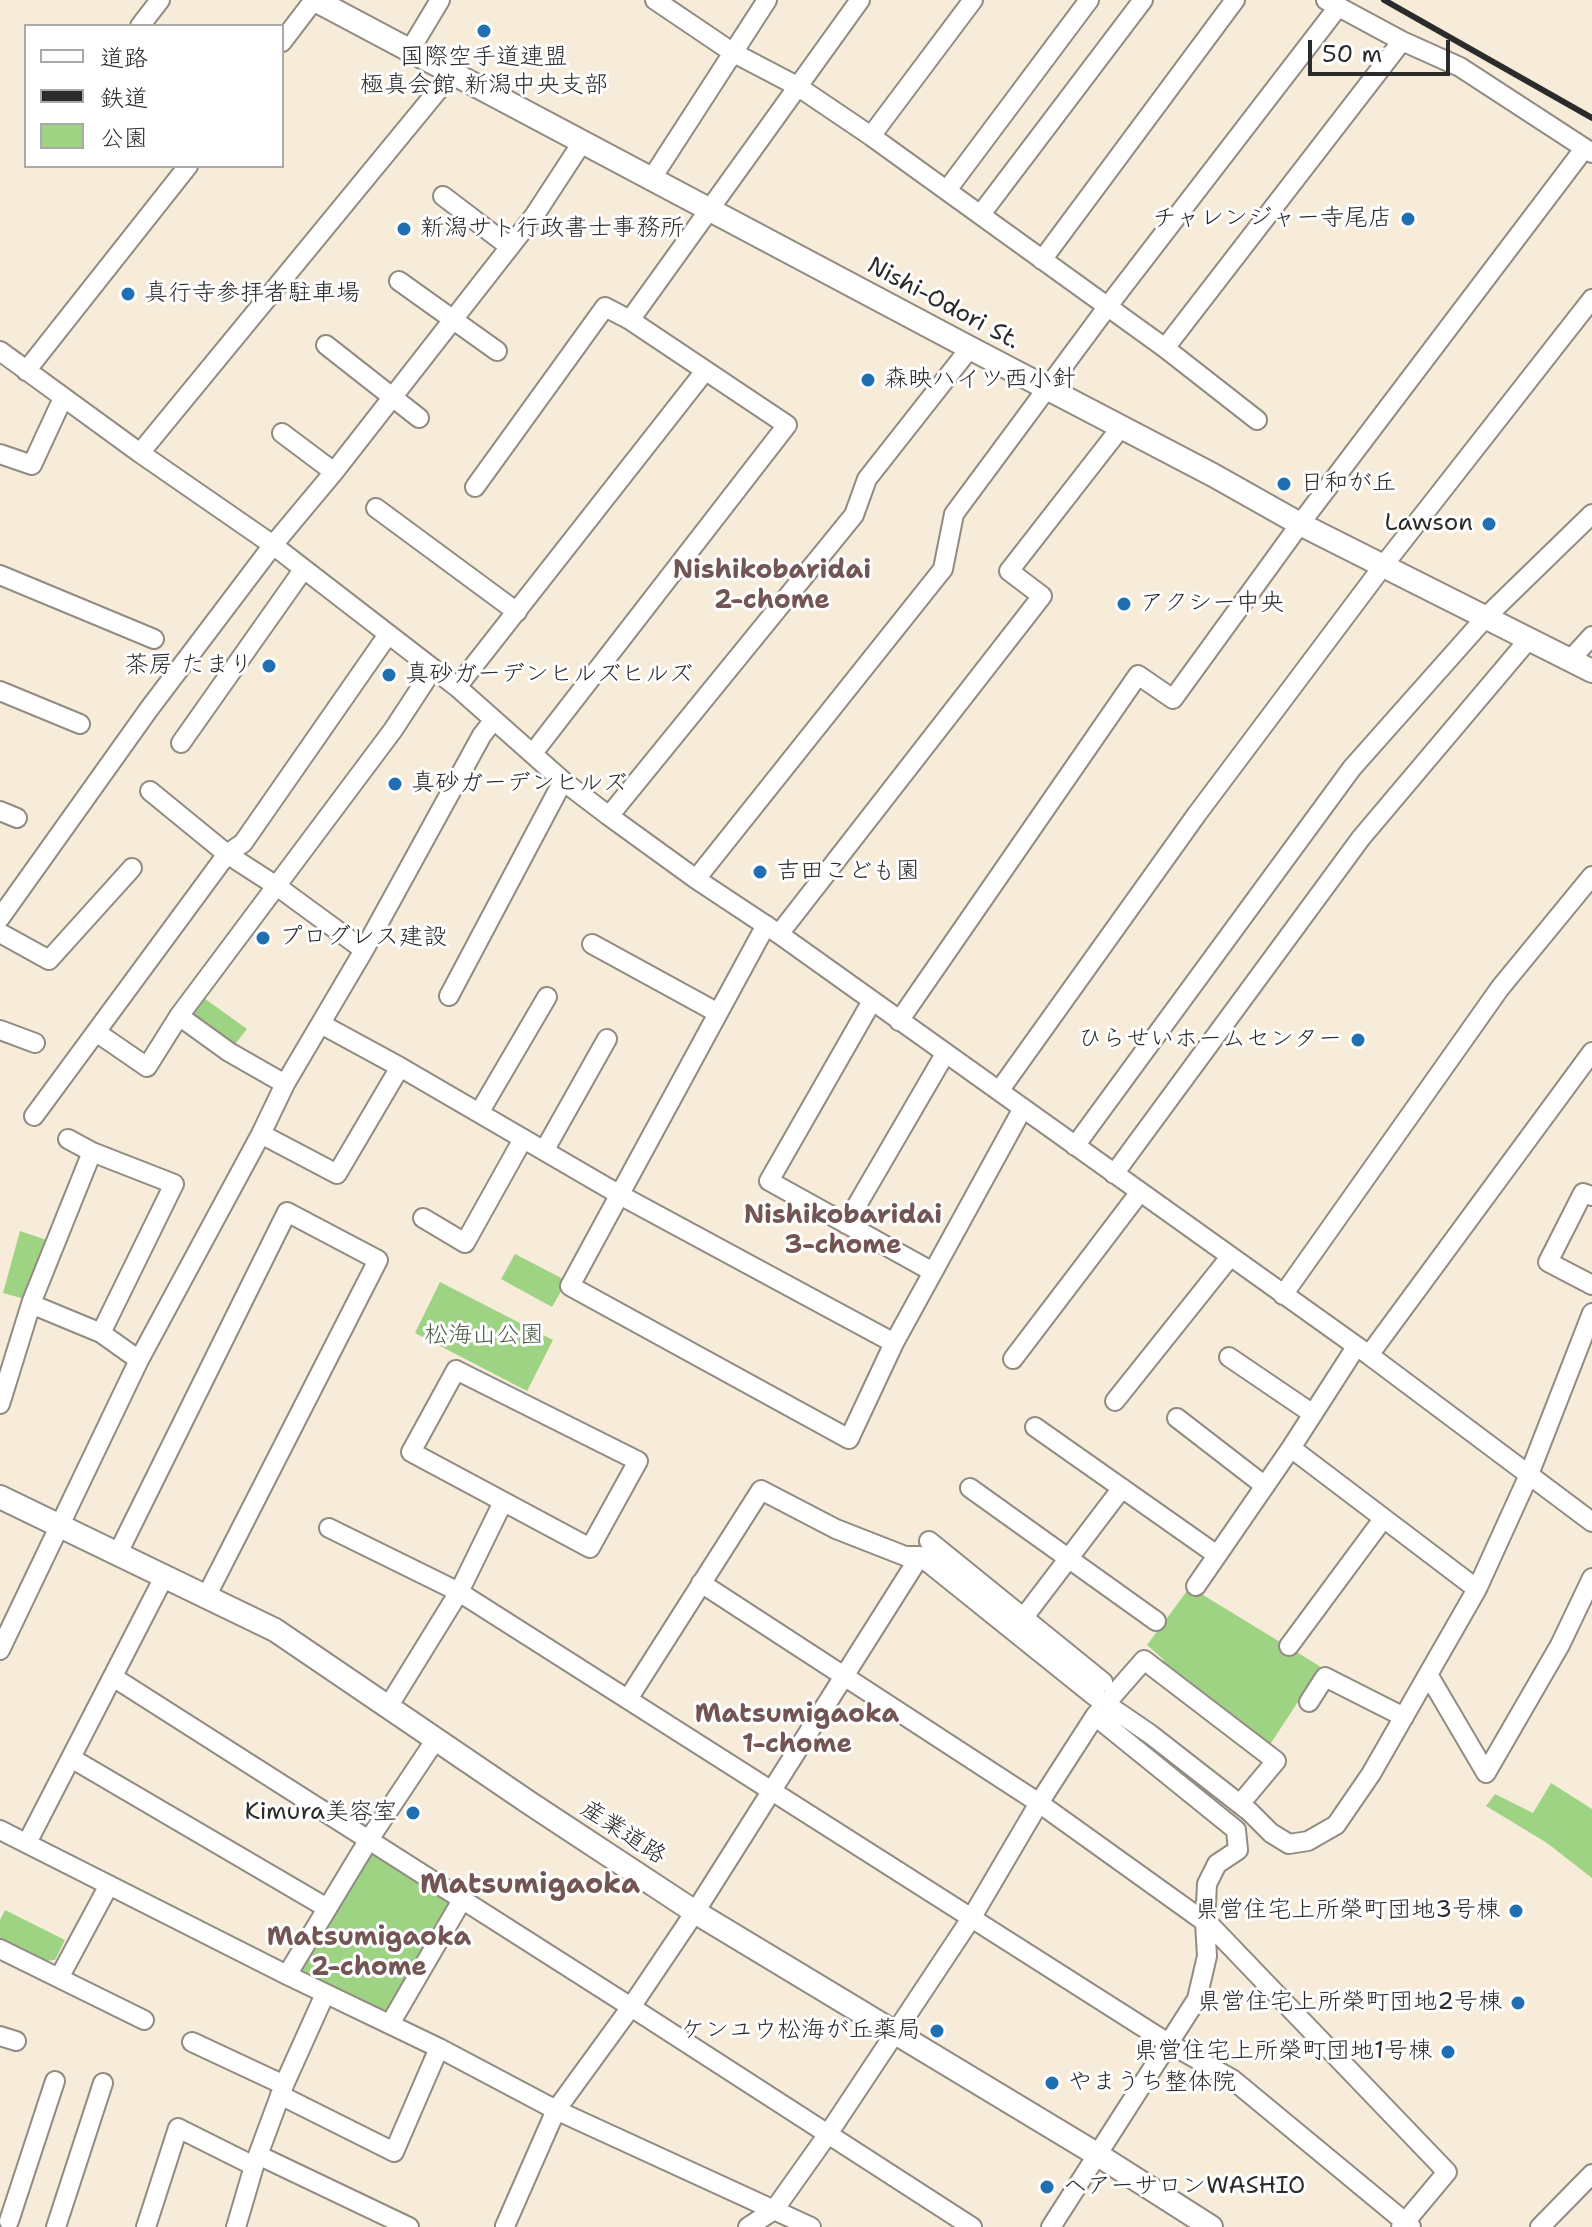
<!DOCTYPE html>
<meta charset="utf-8">
<style>
body{margin:0}
#map{position:relative;width:1592px;height:2227px;overflow:hidden;background:#f7ebd9;font-family:"Shantell Sans","Klee One",sans-serif}
canvas{display:block}
.legend{position:absolute;left:24px;top:24px;width:260px;height:144px;box-sizing:border-box;background:#fff;border:2px solid #aaa;margin:0;padding:10px 14px;list-style:none;font-size:24px;color:#2b2b2b}
.legend li{display:flex;align-items:center;gap:16px;height:40px}
.legend b{width:40px;border:2px solid #aaa}
.scale{position:absolute;left:1308px;top:40px;width:142px;height:36px;box-sizing:border-box;border:4px solid #2b2b2b;border-top:0;padding-left:10px;font-size:24px;line-height:28px;white-space:nowrap;color:#2b2b2b;-webkit-text-stroke:6px #fff;paint-order:stroke}
</style>
<div id="map">
<canvas width="1592" height="2227"></canvas>
<ul class="legend">
<li><b style="height:10px;background:#fff"></b>道路</li>
<li><b style="height:10px;background:#2b2b2b"></b>鉄道</li>
<li><b style="height:22px;background:#9fd384"></b>公園</li>
</ul>
<div class="scale">50 m</div>
</div>
<script>
const ctx = document.querySelector('canvas').getContext('2d');
ctx.lineJoin = 'round';
function fillPath(path, color) {
  ctx.fillStyle = color;
  ctx.fill(path, 'evenodd');
}
function poly(rows) {
  const path = new Path2D();
  for (const r of rows) {
    path.moveTo(r[0], r[1]);
    for (let i = 2; i < r.length; i += 2) path.lineTo(r[i], r[i + 1]);
  }
  return path;
}
function strokePath(path, color, width, dash) {
  ctx.strokeStyle = color;
  ctx.lineWidth = width;
  ctx.lineCap = dash ? 'butt' : 'round';
  ctx.setLineDash(dash || []);
  ctx.stroke(path);
}
function label(font, color, halo, rows, align = 'center') {
  ctx.font = font + ' "Shantell Sans","Klee One",sans-serif';
  ctx.lineWidth = 6;
  ctx.setLineDash([]);
  ctx.textBaseline = 'middle';
  ctx.strokeStyle = halo;
  ctx.fillStyle = color;
  for (const [text, x, y, turn = 0] of rows) {
    ctx.save();
    ctx.translate(x, y);
    ctx.rotate((+turn || 0) * Math.PI / 180);
    ctx.textAlign = isNaN(turn) ? turn : align;
    if (halo) ctx.strokeText(text, 0, 0);
    ctx.fillText(text, 0, 0);
    ctx.restore();
  }
}
const green = poly([
 [197,993,247,1029,229,1052,179,1016],
 [20,1231,56,1243,32,1301,3,1293],
 [515,1254,567,1281,552,1307,501,1279],
 [440,1282,553,1340,527,1391,415,1333],
 [1190,1587,1321,1667,1267,1749,1159,1668,1164,1660,1147,1645],
 [1551,1783,1592,1809,1592,1878,1547,1843,1486,1806,1495,1794,1533,1813],
 [368,1841,462,1900,390,2024,287,1975],
 [5,1910,65,1940,55,1960,45,1961,0,1938,0,1920]
]);
const minor = poly([
 [655,0,732,52,797,86,871,136,1165,348,1257,420],
 [1326,0,1402,41,1460,67,1592,153],
 [140,26,160,0],
 [282,42,314,0],
 [410,50,440,0],
 [871,136,973,0],
 [652,178,767,0],
 [947,190,1089,0],
 [443,196,510,247],
 [981,214,1143,0],
 [1042,260,1235,0],
 [399,281,497,351],
 [630,320,860,0],
 [326,345,419,418],
 [1165,348,1402,41],
 [0,351,140,453,273,545,457,687,563,781,609,816,696,879,779,934,1369,1355,1592,1522],
 [26,371,188,166],
 [282,433,334,472],
 [140,453,453,72],
 [0,454,32,465,63,398],
 [475,487,605,307,630,320,787,425,533,753],
 [376,508,517,612],
 [0,575,154,639],
 [1570,660,1592,636],
 [457,687,705,371],
 [0,691,80,724],
 [181,743,303,570],
 [150,791,227,854,278,887,364,950],
 [0,811,17,818],
 [609,816,854,515,867,479,970,348],
 [696,879,943,569,954,514,1108,306,1338,7],
 [0,918,149,709,273,545,334,472,534,216,583,141],
 [766,925,570,1286,849,1439,894,1343,1023,1108],
 [0,933,49,960,132,868],
 [779,934,1042,596,1009,571,1122,426],
 [592,944,718,1013],
 [449,996,563,781],
 [872,1001,769,1181,933,1272],
 [179,1016,229,1052,285,1084],
 [899,1021,1138,675,1173,699,1300,524,1584,149],
 [321,1024,400,1067,620,1195,894,1343],
 [0,1030,35,1043],
 [96,1032,147,1067,179,1016,393,730,433,669],
 [999,1091,1197,814,1383,566,1592,299],
 [479,1113,547,997],
 [34,1116,227,854,243,843,387,636],
 [261,1134,337,1174,400,1067],
 [68,1139,92,1152,174,1184,101,1333],
 [1075,1146,1352,768,1486,617,1592,514],
 [544,1151,607,1039],
 [1114,1174,1361,838,1529,639],
 [1592,1196,1583,1193,1548,1262,1592,1285],
 [423,1218,465,1243,523,1139],
 [846,1224,945,1054],
 [1283,1295,1500,988,1592,876],
 [31,1304,101,1333,139,1360],
 [1369,1355,1592,1052],
 [1229,1357,1313,1414],
 [1013,1359,1140,1192],
 [456,1370,638,1461,590,1548,411,1452,456,1370],
 [1115,1401,1230,1257],
 [0,1404,32,1301,92,1152],
 [1177,1418,1265,1486],
 [1035,1427,1217,1555],
 [1291,1448,1477,1589],
 [970,1488,1156,1621],
 [329,1528,459,1592,1168,2043,1232,2079,1411,2227],
 [929,1541,1103,1682],
 [117,1555,287,1212,378,1260,206,1597],
 [701,1583,1039,1803,1212,1927,1447,2172,1401,2227],
 [1196,1586,1291,1448,1356,1347],
 [1024,1617,1122,1488],
 [1289,1646,1383,1519],
 [0,1650,139,1360,261,1134,285,1084,364,950,482,735,493,721],
 [1429,1676,1486,1773,1560,1645,1592,1578],
 [113,1677,631,2007,972,2227],
 [628,1699,761,1490,836,1529,905,1556,920,1556,1093,1695,1150,1734,1250,1812,1271,1833,1289,1844,1308,1841,1336,1825,1371,1774,1477,1589,1528,1477,1592,1313],
 [1309,1702,1325,1677,1404,1717],
 [388,1707,459,1592,503,1502],
 [71,1758,327,1908],
 [0,1830,287,1975,439,2048,556,2110,811,2227],
 [27,1843,164,1577],
 [0,1949,144,2020],
 [287,1975,368,1841,436,1739],
 [59,1978,109,1885],
 [390,2024,462,1900],
 [0,2036,16,2041],
 [192,2042,284,2085],
 [280,2095,394,2152,439,2048],
 [258,2155,409,2227],
 [9,2221,55,2081],
 [505,2226,556,2110,631,2007,695,1912,920,1556],
 [56,2227,103,2083],
 [146,2227,178,2128,254,2166],
 [236,2227,254,2166,284,2085,325,1994],
 [748,2227,774,2210,828,2134,972,1917,1039,1803,1095,1716,1144,1660,1276,1761,1240,1804],
 [1051,2227,1197,1999,1207,1956,1205,1923,1207,1884,1217,1864,1238,1850,1236,1830,1095,1716],
 [1540,2227,1592,2174]
]);
const tertiary = poly([
 [315,0,970,348,1213,475,1300,524,1592,671],
 [0,1497,275,1630,531,1804,695,1912,1098,2155,1211,2227]
]);
const rail = poly([
 [1384,0,1592,118]
]);
const markers = [
 [484,31,8,"#1f6fb2"],
 [1408,219,8,"#1f6fb2"],
 [404,229,8,"#1f6fb2"],
 [128,294,8,"#1f6fb2"],
 [868,380,8,"#1f6fb2"],
 [1284,484,8,"#1f6fb2"],
 [1489,524,8,"#1f6fb2"],
 [1124,604,8,"#1f6fb2"],
 [269,666,8,"#1f6fb2"],
 [389,675,8,"#1f6fb2"],
 [395,784,8,"#1f6fb2"],
 [760,872,8,"#1f6fb2"],
 [263,938,8,"#1f6fb2"],
 [1358,1040,8,"#1f6fb2"],
 [413,1813,8,"#1f6fb2"],
 [1516,1911,8,"#1f6fb2"],
 [1518,2003,8,"#1f6fb2"],
 [937,2031,8,"#1f6fb2"],
 [1448,2052,8,"#1f6fb2"],
 [1052,2083,8,"#1f6fb2"],
 [1047,2187,8,"#1f6fb2"]
];
const poiNames = [
 ["国際空手道連盟",484,58,"center"],
 ["極真会館 新潟中央支部",484,86,"center"],
 ["チャレンジャー寺尾店",1392,219,"right"],
 ["新潟サト行政書士事務所",420,229],
 ["真行寺参拝者駐車場",144,294],
 ["森映ハイツ西小針",884,380],
 ["日和が丘",1300,484],
 ["Lawson",1473,524,"right"],
 ["アクシー中央",1140,604],
 ["茶房 たまり",253,666,"right"],
 ["真砂ガーデンヒルズヒルズ",405,675],
 ["真砂ガーデンヒルズ",411,784],
 ["吉田こども園",776,872],
 ["プログレス建設",279,938],
 ["ひらせいホームセンター",1342,1040,"right"],
 ["Kimura美容室",397,1813,"right"],
 ["県営住宅上所榮町団地3号棟",1500,1911,"right"],
 ["県営住宅上所榮町団地2号棟",1502,2003,"right"],
 ["ケンユウ松海が丘薬局",921,2031,"right"],
 ["県営住宅上所榮町団地1号棟",1432,2052,"right"],
 ["やまうち整体院",1068,2083],
 ["ヘアーサロンWASHIO",1063,2187]
];
const streetNames = [
 ["Nishi-Odori St.",943,304,28],
 ["産業道路",623,1833,33]
];
const parkNames = [
 ["松海山公園",484,1336]
];
const neighbourhoodNames = [
 ["Nishikobaridai",772,571],
 ["2-chome",772,601],
 ["Nishikobaridai",843,1216],
 ["3-chome",843,1246],
 ["Matsumigaoka",797,1715],
 ["1-chome",797,1745],
 ["Matsumigaoka",369,1938],
 ["2-chome",369,1968]
];
const quarterNames = [
 ["Matsumigaoka",530,1886]
];
fillPath(green, '#9fd384');
strokePath(minor, '#918b82', 22);
strokePath(tertiary, '#918b82', 26);
strokePath(minor, '#fff', 18);
strokePath(tertiary, '#fff', 22);
strokePath(rail, '#2b2b2b', 6);
for (const [x, y, r, color] of markers) {
  const dot = new Path2D();
  dot.arc(x, y, r, 0, 2 * Math.PI);
  ctx.fillStyle = color;
  ctx.fill(dot);
  strokePath(dot, '#fff', 3);
}
label('24px', '#2b2b2b', '#fff', poiNames, 'left');
label('24px', '#2b2b2b', '#fff', streetNames);
label('24px', '#4e5d46', '#fff', parkNames);
label('bold 26px', '#735554', '#fff', neighbourhoodNames);
label('bold 28px', '#735554', '#fff', quarterNames);
</script>
